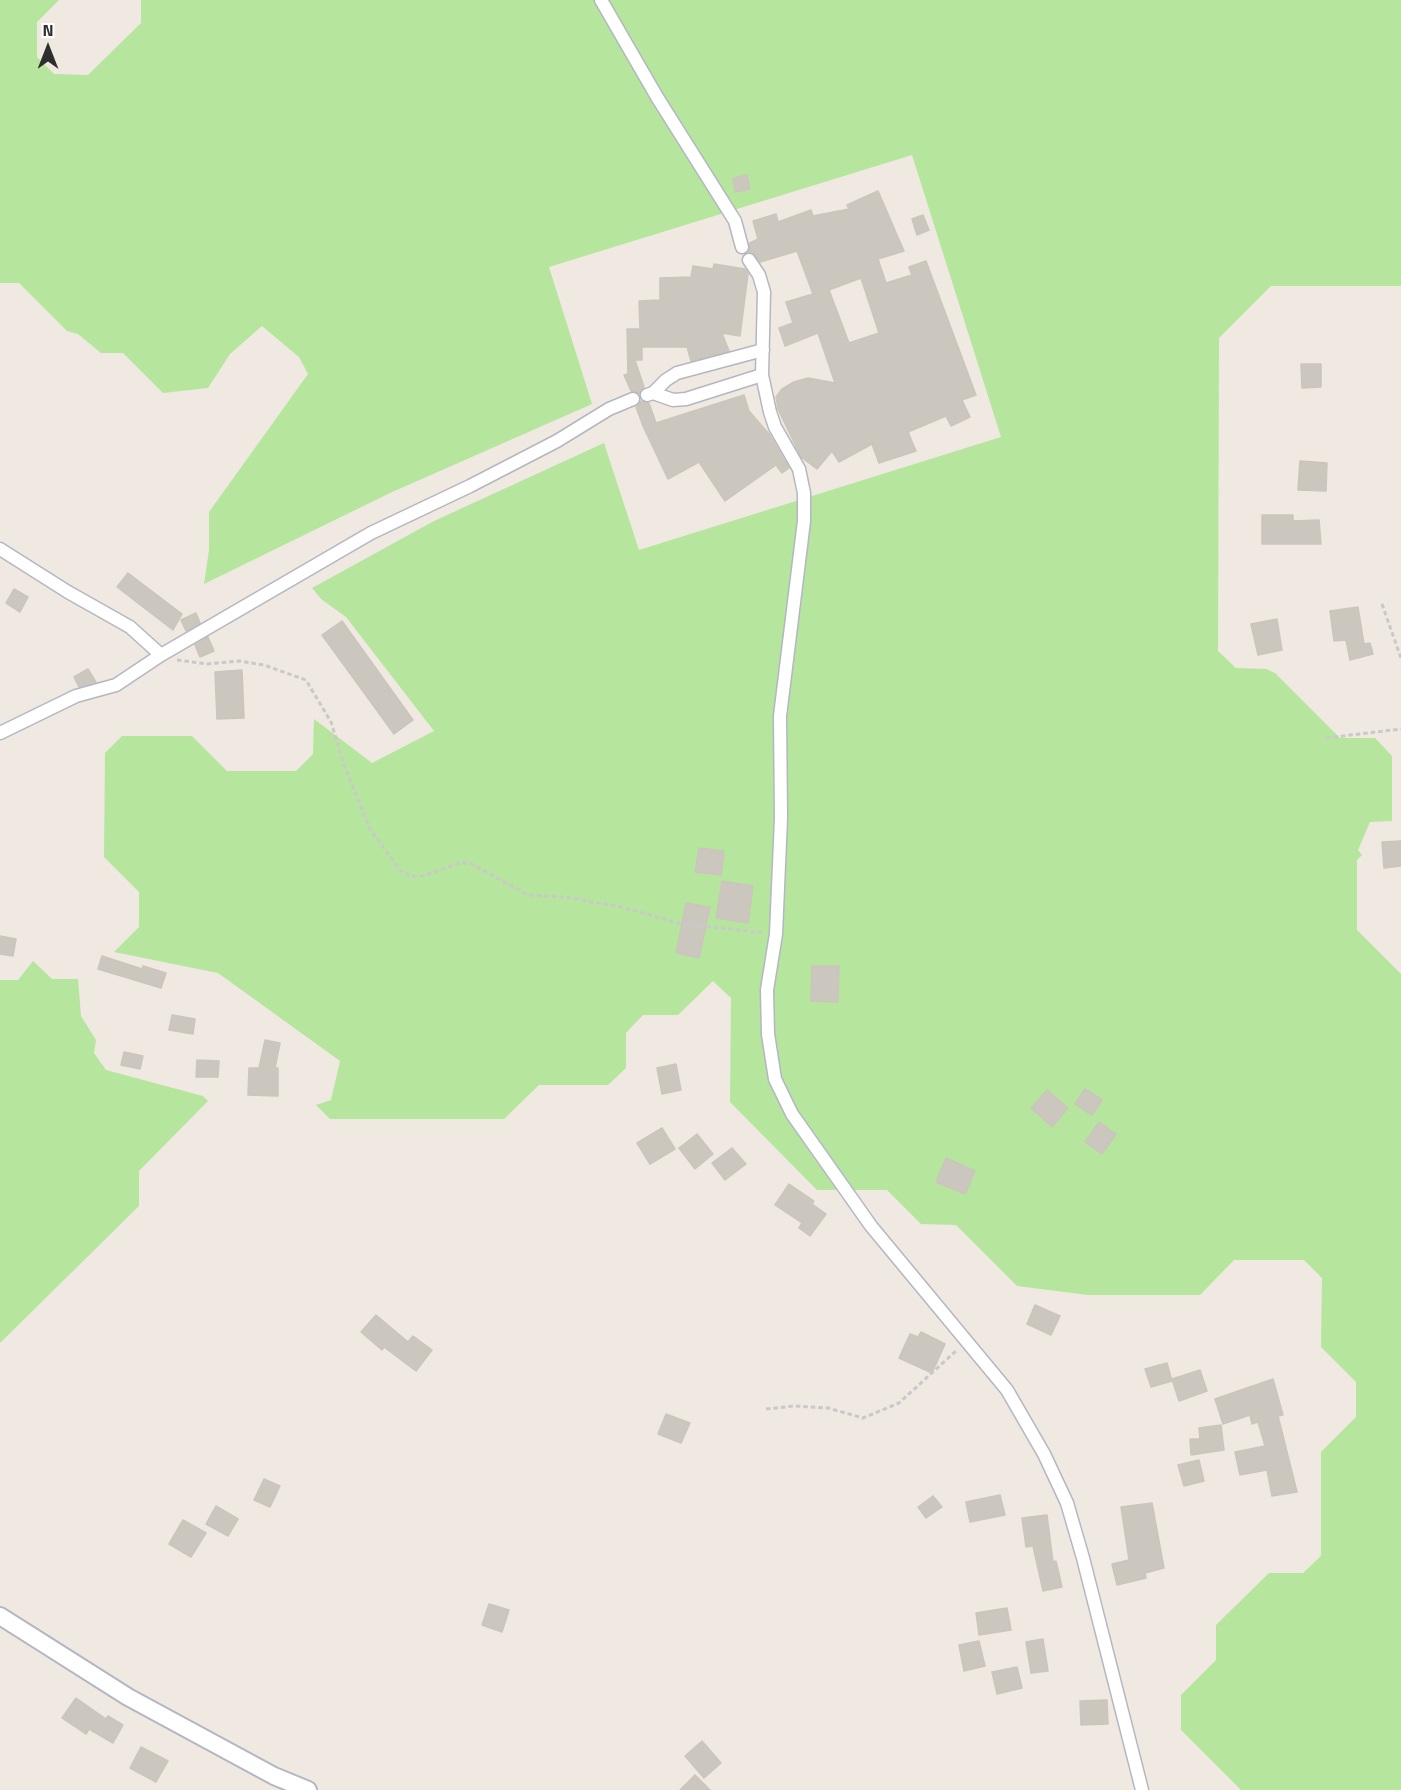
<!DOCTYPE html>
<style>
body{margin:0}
#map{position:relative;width:1401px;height:1790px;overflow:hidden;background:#efe9e1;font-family:"Titillium Web",sans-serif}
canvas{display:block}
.north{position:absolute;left:18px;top:18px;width:60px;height:60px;-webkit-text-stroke:4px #fff;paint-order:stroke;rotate:0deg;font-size:16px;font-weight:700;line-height:24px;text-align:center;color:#2e2e2e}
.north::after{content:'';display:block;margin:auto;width:21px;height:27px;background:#2e2e2e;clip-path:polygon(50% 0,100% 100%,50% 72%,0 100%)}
</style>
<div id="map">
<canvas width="1401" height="1790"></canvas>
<div class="north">N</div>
</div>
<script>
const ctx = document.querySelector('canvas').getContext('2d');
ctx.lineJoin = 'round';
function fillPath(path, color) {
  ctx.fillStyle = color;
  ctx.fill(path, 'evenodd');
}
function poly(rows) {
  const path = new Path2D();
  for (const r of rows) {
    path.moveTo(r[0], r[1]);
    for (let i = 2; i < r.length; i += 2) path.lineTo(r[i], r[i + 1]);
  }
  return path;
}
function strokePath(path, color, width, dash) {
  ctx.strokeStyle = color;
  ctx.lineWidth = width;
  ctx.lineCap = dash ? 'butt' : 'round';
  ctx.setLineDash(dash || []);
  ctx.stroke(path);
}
const green = poly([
 [0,0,59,0,37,22,37,57,54,74,88,75,141,23,141,0,1401,0,1401,286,1271,286,1219,338,1218,651,1236,668,1266,669,1275,673,1340,738,1375,738,1392,756,1392,821,1370,822,1358,850,1362,855,1357,860,1357,930,1401,974,1401,1790,1241,1790,1181,1730,1181,1695,1216,1660,1216,1625,1269,1573,1303,1573,1321,1556,1321,1452,1356,1417,1356,1382,1321,1347,1322,1278,1304,1260,1234,1260,1200,1295,1088,1295,1017,1286,956,1225,921,1224,887,1190,817,1190,730,1102,731,998,713,981,678,1015,643,1015,626,1033,626,1068,608,1085,539,1085,504,1119,330,1119,316,1105,331,1100,340,1061,218,973,114,952,139,927,139,892,104,857,105,753,122,736,192,736,227,771,296,771,313,754,314,719,372,763,434,731,346,617,321,599,312,588,434,521,604,443,639,550,1001,437,912,155,549,267,592,404,390,493,204,584,209,550,209,512,308,374,299,357,262,326,230,354,208,388,163,393,123,353,101,353,78,334,67,331,19,283,0,283],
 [33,961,52,979,78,979,81,1016,96,1040,94,1053,106,1070,203,1096,208,1101,139,1171,139,1206,0,1343,0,980,18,980]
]);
const building = poly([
 [747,175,750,189,735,192,733,178,747,175],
 [878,191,904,251,878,259,886,283,912,275,909,267,926,261,976,395,962,400,970,417,951,426,946,416,908,432,916,451,879,463,872,444,839,462,832,451,817,469,801,457,778,409,776,397,782,389,794,382,808,378,835,383,818,333,785,346,779,328,793,323,786,302,813,294,797,251,760,262,753,253,748,252,750,243,758,239,753,221,776,214,778,222,811,210,813,216,849,209,847,205,878,191],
 [861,278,879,333,849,343,829,290,861,278],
 [923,215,929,230,917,235,912,219,923,215],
 [714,264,745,269,748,274,740,336,722,333,729,351,691,361,687,347,642,347,642,360,635,360,644,387,639,394,631,391,624,375,628,374,627,329,640,329,639,301,660,300,660,278,691,277,693,266,713,269,714,264],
 [1301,364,1321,364,1321,387,1302,388,1301,364],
 [744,395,749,411,769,434,789,468,782,473,776,465,725,501,699,462,668,479,643,426,636,407,641,401,649,403,656,423,744,395],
 [1300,461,1327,463,1326,491,1298,490,1300,461],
 [1262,515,1293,515,1293,521,1319,520,1321,544,1262,544,1262,515],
 [128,573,182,614,173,630,117,587,128,573],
 [14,589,28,597,20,612,6,603,14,589],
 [1358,607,1364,644,1370,643,1373,654,1350,660,1346,640,1334,641,1330,611,1358,607],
 [196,613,200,623,186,631,181,620,196,613],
 [1277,619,1282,650,1258,655,1251,624,1277,619],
 [342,621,413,720,394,734,322,635,342,621],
 [208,637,214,651,200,657,195,645,208,637],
 [88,669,96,682,79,687,74,677,88,669],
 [242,670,244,718,217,719,215,672,242,670],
 [1401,841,1401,866,1384,868,1382,842,1401,841],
 [699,848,724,851,721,875,695,872,699,848],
 [722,881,753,886,748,923,716,918,722,881],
 [686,903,710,907,699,958,676,953,686,903],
 [0,936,16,939,13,956,0,954,0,936],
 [102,956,142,969,143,966,166,973,161,988,98,969,102,956],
 [812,966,839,966,838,1002,811,1001,812,966],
 [172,1015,195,1019,193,1034,169,1030,172,1015],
 [265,1040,280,1043,275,1068,278,1068,278,1096,248,1095,249,1068,259,1068,265,1040],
 [124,1052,143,1056,140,1069,121,1065,124,1052],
 [197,1060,219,1061,218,1077,196,1077,197,1060],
 [676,1064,681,1090,662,1094,657,1068,676,1064],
 [1085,1089,1102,1100,1092,1115,1075,1104,1085,1089],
 [1047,1090,1068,1108,1052,1127,1031,1108,1047,1090],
 [1099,1122,1116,1134,1102,1154,1085,1142,1099,1122],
 [662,1128,675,1149,650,1164,637,1143,662,1128],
 [697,1134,713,1154,695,1169,679,1148,697,1134],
 [732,1148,746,1164,725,1180,712,1163,732,1148],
 [946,1158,975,1171,965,1194,936,1182,946,1158],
 [789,1184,814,1201,812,1204,826,1214,810,1236,799,1228,802,1223,775,1205,789,1184],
 [1035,1305,1060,1316,1051,1335,1027,1324,1035,1305],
 [376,1315,408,1342,413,1336,432,1350,416,1371,384,1347,382,1350,361,1332,376,1315],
 [921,1332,945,1344,932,1373,899,1358,910,1334,918,1337,921,1332],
 [1167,1363,1172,1381,1151,1387,1145,1369,1167,1363],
 [1200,1370,1207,1391,1179,1401,1172,1379,1200,1370],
 [1273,1379,1283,1415,1278,1416,1297,1492,1272,1496,1267,1470,1240,1475,1235,1452,1265,1446,1258,1422,1252,1424,1250,1415,1223,1424,1215,1399,1273,1379],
 [666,1414,690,1423,681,1443,658,1434,666,1414],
 [1221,1425,1224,1450,1191,1455,1190,1439,1200,1439,1199,1428,1221,1425],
 [1199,1460,1204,1481,1184,1486,1178,1465,1199,1460],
 [264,1479,280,1486,270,1507,254,1500,264,1479],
 [1000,1495,1005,1515,970,1522,966,1502,1000,1495],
 [933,1496,942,1507,926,1518,918,1507,933,1496],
 [1152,1503,1164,1568,1145,1573,1146,1578,1117,1585,1112,1564,1129,1560,1121,1507,1152,1503],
 [216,1506,238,1519,228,1536,206,1524,216,1506],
 [1047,1515,1053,1562,1056,1561,1062,1587,1043,1591,1033,1546,1026,1547,1022,1518,1047,1515],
 [183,1520,206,1533,191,1557,169,1544,183,1520],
 [489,1604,509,1610,502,1632,482,1625,489,1604],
 [1007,1608,1011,1630,979,1635,976,1613,1007,1608],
 [1043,1639,1048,1671,1031,1673,1026,1642,1043,1639],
 [979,1641,985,1666,964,1671,959,1645,979,1641],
 [1017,1667,1022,1688,997,1694,992,1672,1017,1667],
 [76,1698,106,1719,108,1716,123,1725,113,1743,89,1729,86,1734,62,1718,76,1698],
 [1107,1700,1108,1724,1081,1725,1080,1701,1107,1700],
 [702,1741,721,1763,704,1778,685,1756,702,1741],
 [141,1747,168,1761,156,1782,130,1768,141,1747],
 [695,1775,710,1790,680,1790,695,1775]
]);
const path = poly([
 [1382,604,1401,658],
 [177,660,207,664,239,661,264,665,306,680,331,722,344,765,370,829,400,870,410,876,423,876,459,863,470,863,528,895,565,897,622,907,678,923,762,933],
 [1326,738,1401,729],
 [766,1409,794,1406,828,1408,863,1418,899,1403,957,1350]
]);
const minor = poly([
 [601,0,657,97,735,221,742,247],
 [749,260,759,275,764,292,762,375,770,412,775,427,799,469,804,493,804,521,780,716,781,818,776,934,767,990,768,1034,775,1079,792,1114,871,1226,1007,1390,1044,1454,1067,1503,1083,1558,1142,1790],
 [653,393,673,400,686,399,762,375],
 [647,395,653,393,666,380,677,373,763,350],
 [0,549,68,592,130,627,161,655],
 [0,733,76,696,116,685,161,655,371,533,470,486,557,441,609,409,633,399]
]);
const secondary = poly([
 [0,1616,128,1697,274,1776,308,1790]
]);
fillPath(green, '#b6e59e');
fillPath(building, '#cbc7bf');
strokePath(building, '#cbc5ba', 1.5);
strokePath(minor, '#b4b7c1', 15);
strokePath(secondary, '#b4b7c1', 20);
strokePath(path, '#c9c9c9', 3, [4.5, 3]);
strokePath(minor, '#fff', 12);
strokePath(secondary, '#fff', 16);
</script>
